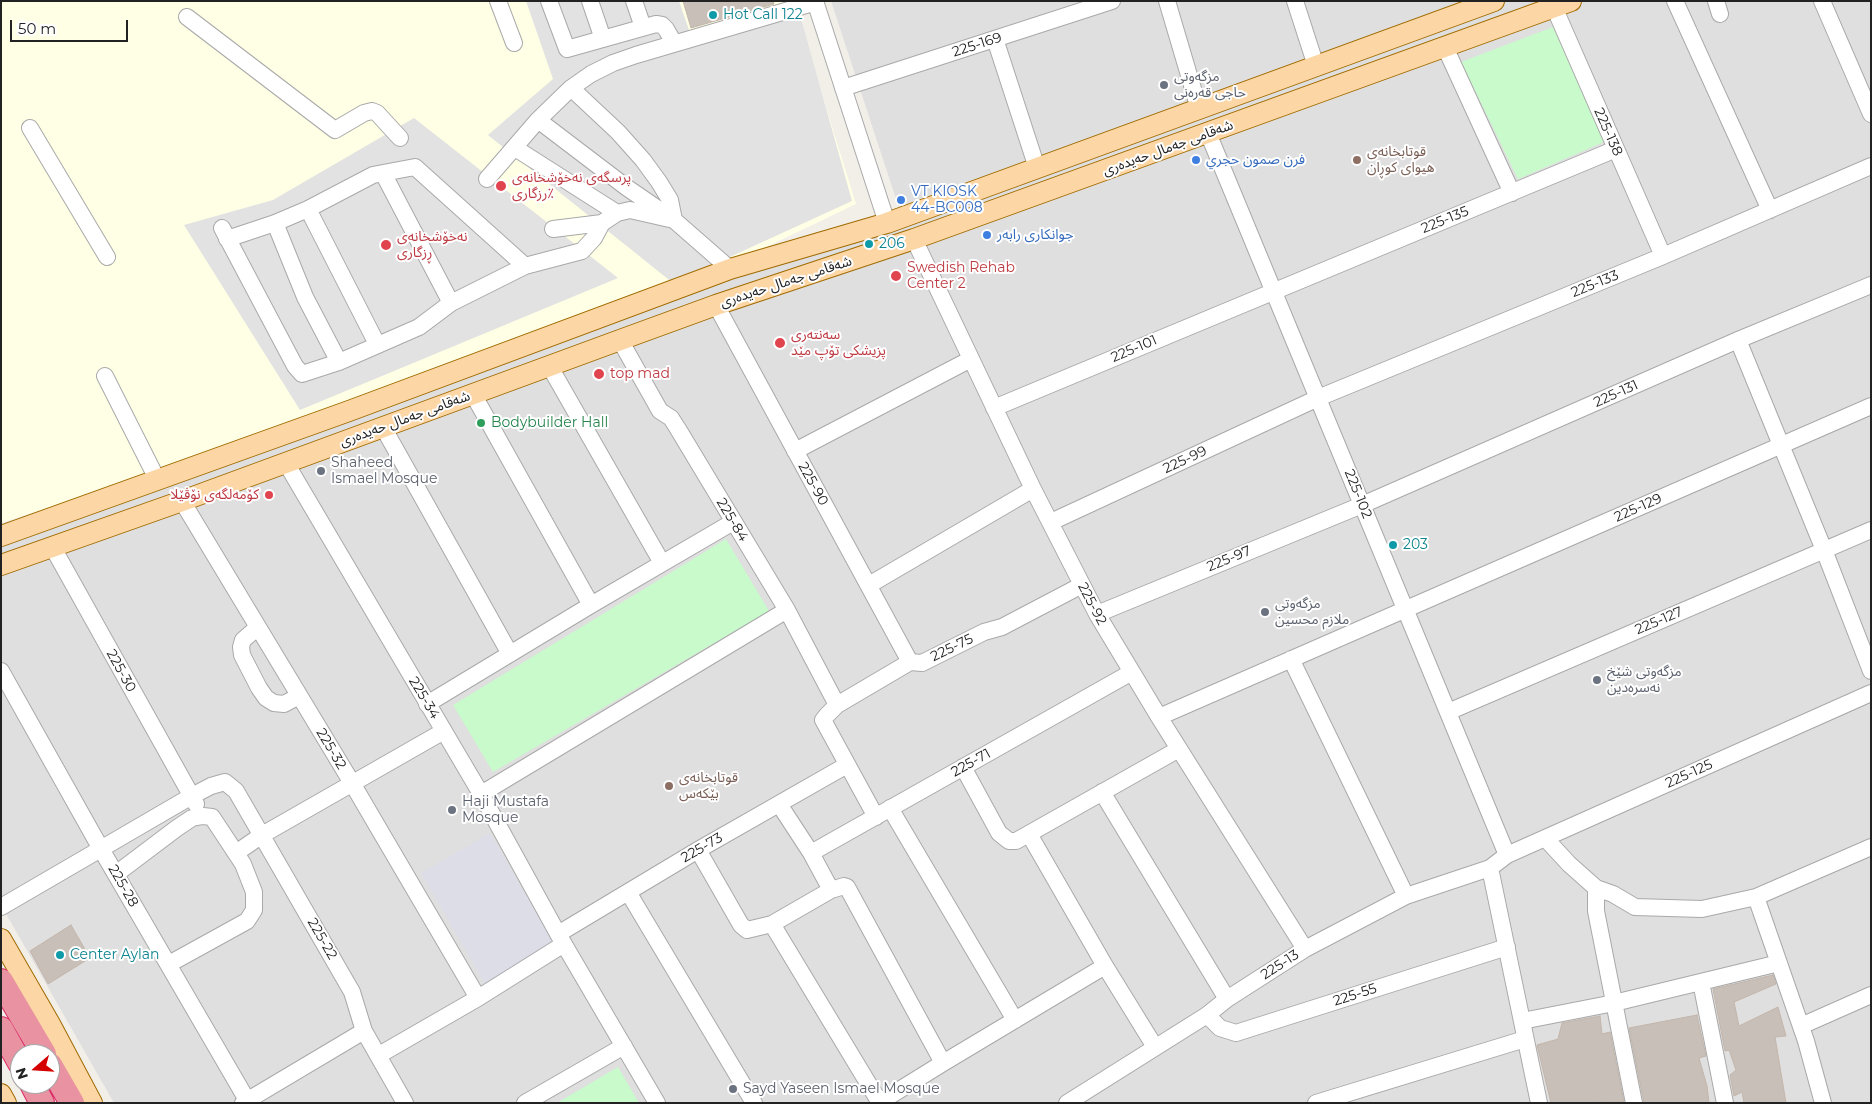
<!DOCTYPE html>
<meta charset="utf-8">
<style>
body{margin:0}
#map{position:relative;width:1872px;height:1104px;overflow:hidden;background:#f2efe9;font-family:Montserrat,sans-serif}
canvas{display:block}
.frame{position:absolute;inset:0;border:2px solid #222;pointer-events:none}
.north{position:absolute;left:10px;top:1044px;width:50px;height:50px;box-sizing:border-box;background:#fff;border:1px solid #a7a7a7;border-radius:50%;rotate:251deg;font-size:14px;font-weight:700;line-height:20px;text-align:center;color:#222}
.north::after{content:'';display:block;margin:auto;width:18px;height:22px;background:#d40000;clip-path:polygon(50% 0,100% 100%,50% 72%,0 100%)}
.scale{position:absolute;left:10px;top:20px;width:118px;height:22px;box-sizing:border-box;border:2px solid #222;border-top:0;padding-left:6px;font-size:15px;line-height:18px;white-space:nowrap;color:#222;-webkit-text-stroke:4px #fff;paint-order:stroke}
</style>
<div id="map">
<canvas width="1872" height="1104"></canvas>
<div class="frame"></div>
<div class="north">N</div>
<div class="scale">50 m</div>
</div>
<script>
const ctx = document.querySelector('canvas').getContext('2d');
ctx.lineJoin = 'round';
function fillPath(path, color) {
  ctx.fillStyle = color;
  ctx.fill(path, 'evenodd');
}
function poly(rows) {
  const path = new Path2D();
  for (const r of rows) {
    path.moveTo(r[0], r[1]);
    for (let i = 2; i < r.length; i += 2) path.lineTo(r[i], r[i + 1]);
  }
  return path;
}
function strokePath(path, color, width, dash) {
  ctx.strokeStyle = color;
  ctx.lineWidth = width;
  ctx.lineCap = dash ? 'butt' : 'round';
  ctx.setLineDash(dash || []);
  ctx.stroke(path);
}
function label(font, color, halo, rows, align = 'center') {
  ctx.font = font + ' Montserrat,"Noto Sans Arabic",sans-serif';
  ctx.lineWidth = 4;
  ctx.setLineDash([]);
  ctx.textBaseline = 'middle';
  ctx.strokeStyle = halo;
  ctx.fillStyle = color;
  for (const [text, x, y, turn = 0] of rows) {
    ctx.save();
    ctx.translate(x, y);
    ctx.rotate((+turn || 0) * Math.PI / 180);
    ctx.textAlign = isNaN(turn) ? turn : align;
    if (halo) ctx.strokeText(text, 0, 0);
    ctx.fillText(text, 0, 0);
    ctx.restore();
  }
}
const residential = poly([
 [831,1,1871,1,1871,1103,114,1103,1,905,1,536,901,214]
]);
const education = poly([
 [1,1,793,1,856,204,685,286,349,411,1,523]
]);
const park = poly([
 [1553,27,1604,142,1518,179,1461,62],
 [726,539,769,611,493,772,453,705],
 [618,1067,639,1103,557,1103]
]);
const parking = poly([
 [526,1,679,1,690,33,798,8,852,201,673,283,488,135,553,79],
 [414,118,618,278,300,410,184,225,273,200]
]);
const plaza = poly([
 [490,833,557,949,488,989,421,873]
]);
const building = poly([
 [683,1,773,1,774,4,691,28,683,1],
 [71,925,90,958,48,984,30,951,71,925],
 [1773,975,1776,984,1734,1002,1739,1026,1778,1007,1786,1036,1775,1037,1786,1103,1744,1103,1742,1092,1734,1096,1730,1075,1736,1070,1729,1050,1725,1051,1713,989,1773,975],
 [1697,1015,1706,1056,1699,1058,1707,1086,1709,1103,1644,1103,1629,1028,1697,1015],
 [1600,1016,1602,1034,1610,1032,1624,1102,1551,1103,1537,1045,1558,1039,1562,1023,1600,1016]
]);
const minor = poly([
 [498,1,514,43],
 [549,1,567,49,656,24,662,25,666,29,674,43],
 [590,1,603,39],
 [634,1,643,27],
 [815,1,887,223],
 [1167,1,1199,109],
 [1295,1,1316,66],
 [1675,1,1770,210],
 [1716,1,1720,14],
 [1822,1,1871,114],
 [1554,7,1663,256],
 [187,17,335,130,364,113,372,111,377,113,400,138],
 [995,39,1037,168],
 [1445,47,1512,193],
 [843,88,1112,1],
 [538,120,626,187,674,220,730,269],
 [30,128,107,257],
 [1208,133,1507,855],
 [515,148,617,213],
 [383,173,415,167,525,266],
 [487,179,538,120,571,88,591,74,613,63,636,55,816,2],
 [308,209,377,344],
 [275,223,305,297,339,362],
 [222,228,295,366,302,374,339,362,419,327,451,303,525,266,582,251,594,238,602,223,617,213,630,210,674,220,670,200,659,182,643,160,618,132,571,88],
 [553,229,602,223],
 [227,239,275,223,308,209,373,175,383,173,451,303],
 [914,239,1033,489,1097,614,1159,717,1305,949],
 [716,305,910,662],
 [620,340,660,411,671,418,678,429,787,610,837,705],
 [1738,340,1824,550,1871,671],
 [550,367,662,563],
 [105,376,158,481],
 [473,394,591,605],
 [994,408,1616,149],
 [383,427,510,654],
 [795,451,971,359],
 [286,463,481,794,558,934,657,1103],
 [182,501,352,783,478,998],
 [1051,522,1318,398,1663,256,1871,166],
 [52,546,196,804],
 [869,585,1033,489],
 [1097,614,1362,505,1738,340,1871,285],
 [258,627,243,640,241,647,242,655,259,688,266,698,274,703,284,704,299,696],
 [1291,659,1406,896],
 [1,671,101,849,247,1100],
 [427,704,591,605,733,522],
 [1448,712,1871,530],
 [1159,717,1871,406],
 [963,767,999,833,1009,841,1016,841,1179,749],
 [1102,792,1227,999],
 [481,794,787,610],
 [779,804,811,853,831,890,844,886,847,887,943,1063],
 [890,808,1015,1020],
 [876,817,823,720,827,715,837,705,910,662,922,663,984,632,1002,627,1082,585],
 [1029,834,1105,966,1155,1047],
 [1545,838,1569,864,1596,888,1613,894,1635,907,1702,909,1756,897,1871,847],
 [698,850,741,925,747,930,772,924,831,890],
 [236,853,262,835,444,731],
 [811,853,1132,672],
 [1490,868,1539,1103],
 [116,874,177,828,192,818,203,816,212,817,243,864,254,892,254,910,247,921,169,964],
 [1596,888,1596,911,1634,1103],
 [628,892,754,1103],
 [1756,897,1806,1041,1823,1103],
 [1,907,190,797,211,786,225,782,236,791,352,992,364,1031,405,1103],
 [772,924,880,1103],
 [558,934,698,850,847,765],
 [1701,982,1725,1103],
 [1207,1015,1220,1028,1236,1033,1507,947],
 [1522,1021,1614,1003,1779,963],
 [1801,1026,1871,995],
 [379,1055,478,998,564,944],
 [880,1102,943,1063,1105,966],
 [243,1103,364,1031],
 [525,1103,624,1046],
 [1067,1103,1207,1015,1227,999,1305,949,1406,896,1490,868,1507,855,1871,693],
 [1316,1103,1525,1039]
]);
const major = poly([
 [1,536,349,411,730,269,887,223,1494,1],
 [1,565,182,501,620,340,716,305,914,239,1571,1],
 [1,939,50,1024,92,1103],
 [1,1094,6,1103]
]);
const highway = poly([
 [1,981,44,1054],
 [1,1029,20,1063],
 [50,1065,72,1103],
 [32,1084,42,1103]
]);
const markers = [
 [713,15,5,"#0f9aa8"],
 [1164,85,5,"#6b7280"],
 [1196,160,5,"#3f7fe0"],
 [1357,160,5,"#8d6e63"],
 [501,186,6,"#e0444e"],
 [901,200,5,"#3f7fe0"],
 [987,235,5,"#3f7fe0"],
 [869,244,5,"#0f9aa8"],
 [386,245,6,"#e0444e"],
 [896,276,6,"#e0444e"],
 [780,343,6,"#e0444e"],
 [599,374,6,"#e0444e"],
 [481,423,5,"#2e9e5b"],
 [321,471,5,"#6b7280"],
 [269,495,5,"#e0444e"],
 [1393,545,5,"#0f9aa8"],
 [1265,612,5,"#6b7280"],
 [1597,680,5,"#6b7280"],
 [669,786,5,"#8d6e63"],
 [452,810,5,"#6b7280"],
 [60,955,5,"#0f9aa8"],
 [733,1089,5,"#6b7280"]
];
const cultureNames = [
 ["Hot Call 122",723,15],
 ["206",879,244],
 ["203",1403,545],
 ["Center Aylan",70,955]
];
const streetNames = [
 ["225-169",977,45,-18],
 ["225-138",1608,132,66],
 ["شەقامی جەمال حەیدەری",1168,148,-20],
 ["225-135",1445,220,-22],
 ["شەقامی جەمال حەیدەری",786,282,-18],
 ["225-133",1595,284,-22],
 ["225-101",1134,349,-23],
 ["225-131",1616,394,-24],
 ["شەقامی جەمال حەیدەری",405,419,-20],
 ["225-99",1185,460,-25],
 ["225-90",813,484,61],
 ["225-102",1358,494,68],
 ["225-129",1638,508,-24],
 ["225-84",732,520,59],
 ["225-97",1229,559,-22],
 ["225-92",1092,604,62],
 ["225-127",1659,621,-23],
 ["225-75",952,648,-26],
 ["225-30",121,671,61],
 ["225-34",424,698,59],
 ["225-32",331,749,59],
 ["225-71",971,763,-29],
 ["225-125",1689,774,-24],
 ["225-73",702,848,-30],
 ["225-28",123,886,60],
 ["225-22",322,939,60],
 ["225-13",1280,965,-33],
 ["225-55",1355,995,-18]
];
const worshipNames = [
 ["مزگەوتی",1174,77],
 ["حاجی قەرەنی",1174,93],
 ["Shaheed",331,463],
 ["Ismael Mosque",331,479],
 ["مزگه‌وتی",1275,604],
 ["ملازم محسین",1275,620],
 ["مزگه‌وتی شێخ",1607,672],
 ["نه‌سرەدین",1607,688],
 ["Haji Mustafa",462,802],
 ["Mosque",462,818],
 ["Sayd Yaseen Ismael Mosque",743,1089]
];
const educationNames = [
 ["قوتابخانەی",1367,152],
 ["هیوای کوڕان",1367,168],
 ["قوتابخانەی",679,778],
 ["بێكه‌س",679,794]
];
const shopNames = [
 ["فرن صمون حجري",1206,160],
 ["VT KIOSK",911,192],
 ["44-BC008",911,208],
 ["جوانکاری رابەر",997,235]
];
const healthNames = [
 ["پرسگەی نەخۆشخانەی",512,178],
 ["رزگاری٪",512,194],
 ["نەخۆشخانەی",397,237],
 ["ڕزگاری",397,253],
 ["Swedish Rehab",907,268],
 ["Center 2",907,284],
 ["سەنتەری",791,335],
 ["پزیشکی تۆپ مێد",791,351],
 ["top mad",610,374],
 ["كۆمەلگەی نۆڤێلا",259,495,"right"]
];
const leisureNames = [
 ["Bodybuilder Hall",491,423]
];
fillPath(residential, '#e0dfdf');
fillPath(education, '#ffffe5');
fillPath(park, '#c8facc');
fillPath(parking, '#e2e2e2');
fillPath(plaza, '#dddde8');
fillPath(building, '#c7bfb8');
strokePath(building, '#c4b6ab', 1);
strokePath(minor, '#a9a9a9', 18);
strokePath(major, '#a06b00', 22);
strokePath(highway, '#dc2a67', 26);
strokePath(minor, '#fff', 16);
strokePath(major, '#fcd6a4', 20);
strokePath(highway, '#e892a2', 24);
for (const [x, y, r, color] of markers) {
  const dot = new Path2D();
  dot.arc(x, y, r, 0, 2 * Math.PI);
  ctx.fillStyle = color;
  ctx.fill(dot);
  strokePath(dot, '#fff', 2);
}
label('14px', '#0d838f', '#fff', cultureNames, 'left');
label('14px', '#222', '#fff', streetNames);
label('14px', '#5b616d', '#fff', worshipNames, 'left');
label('14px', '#785e54', '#fff', educationNames, 'left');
label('14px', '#366cbe', '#fff', shopNames, 'left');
label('14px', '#be3a42', '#fff', healthNames, 'left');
label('14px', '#27864d', '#fff', leisureNames, 'left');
</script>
